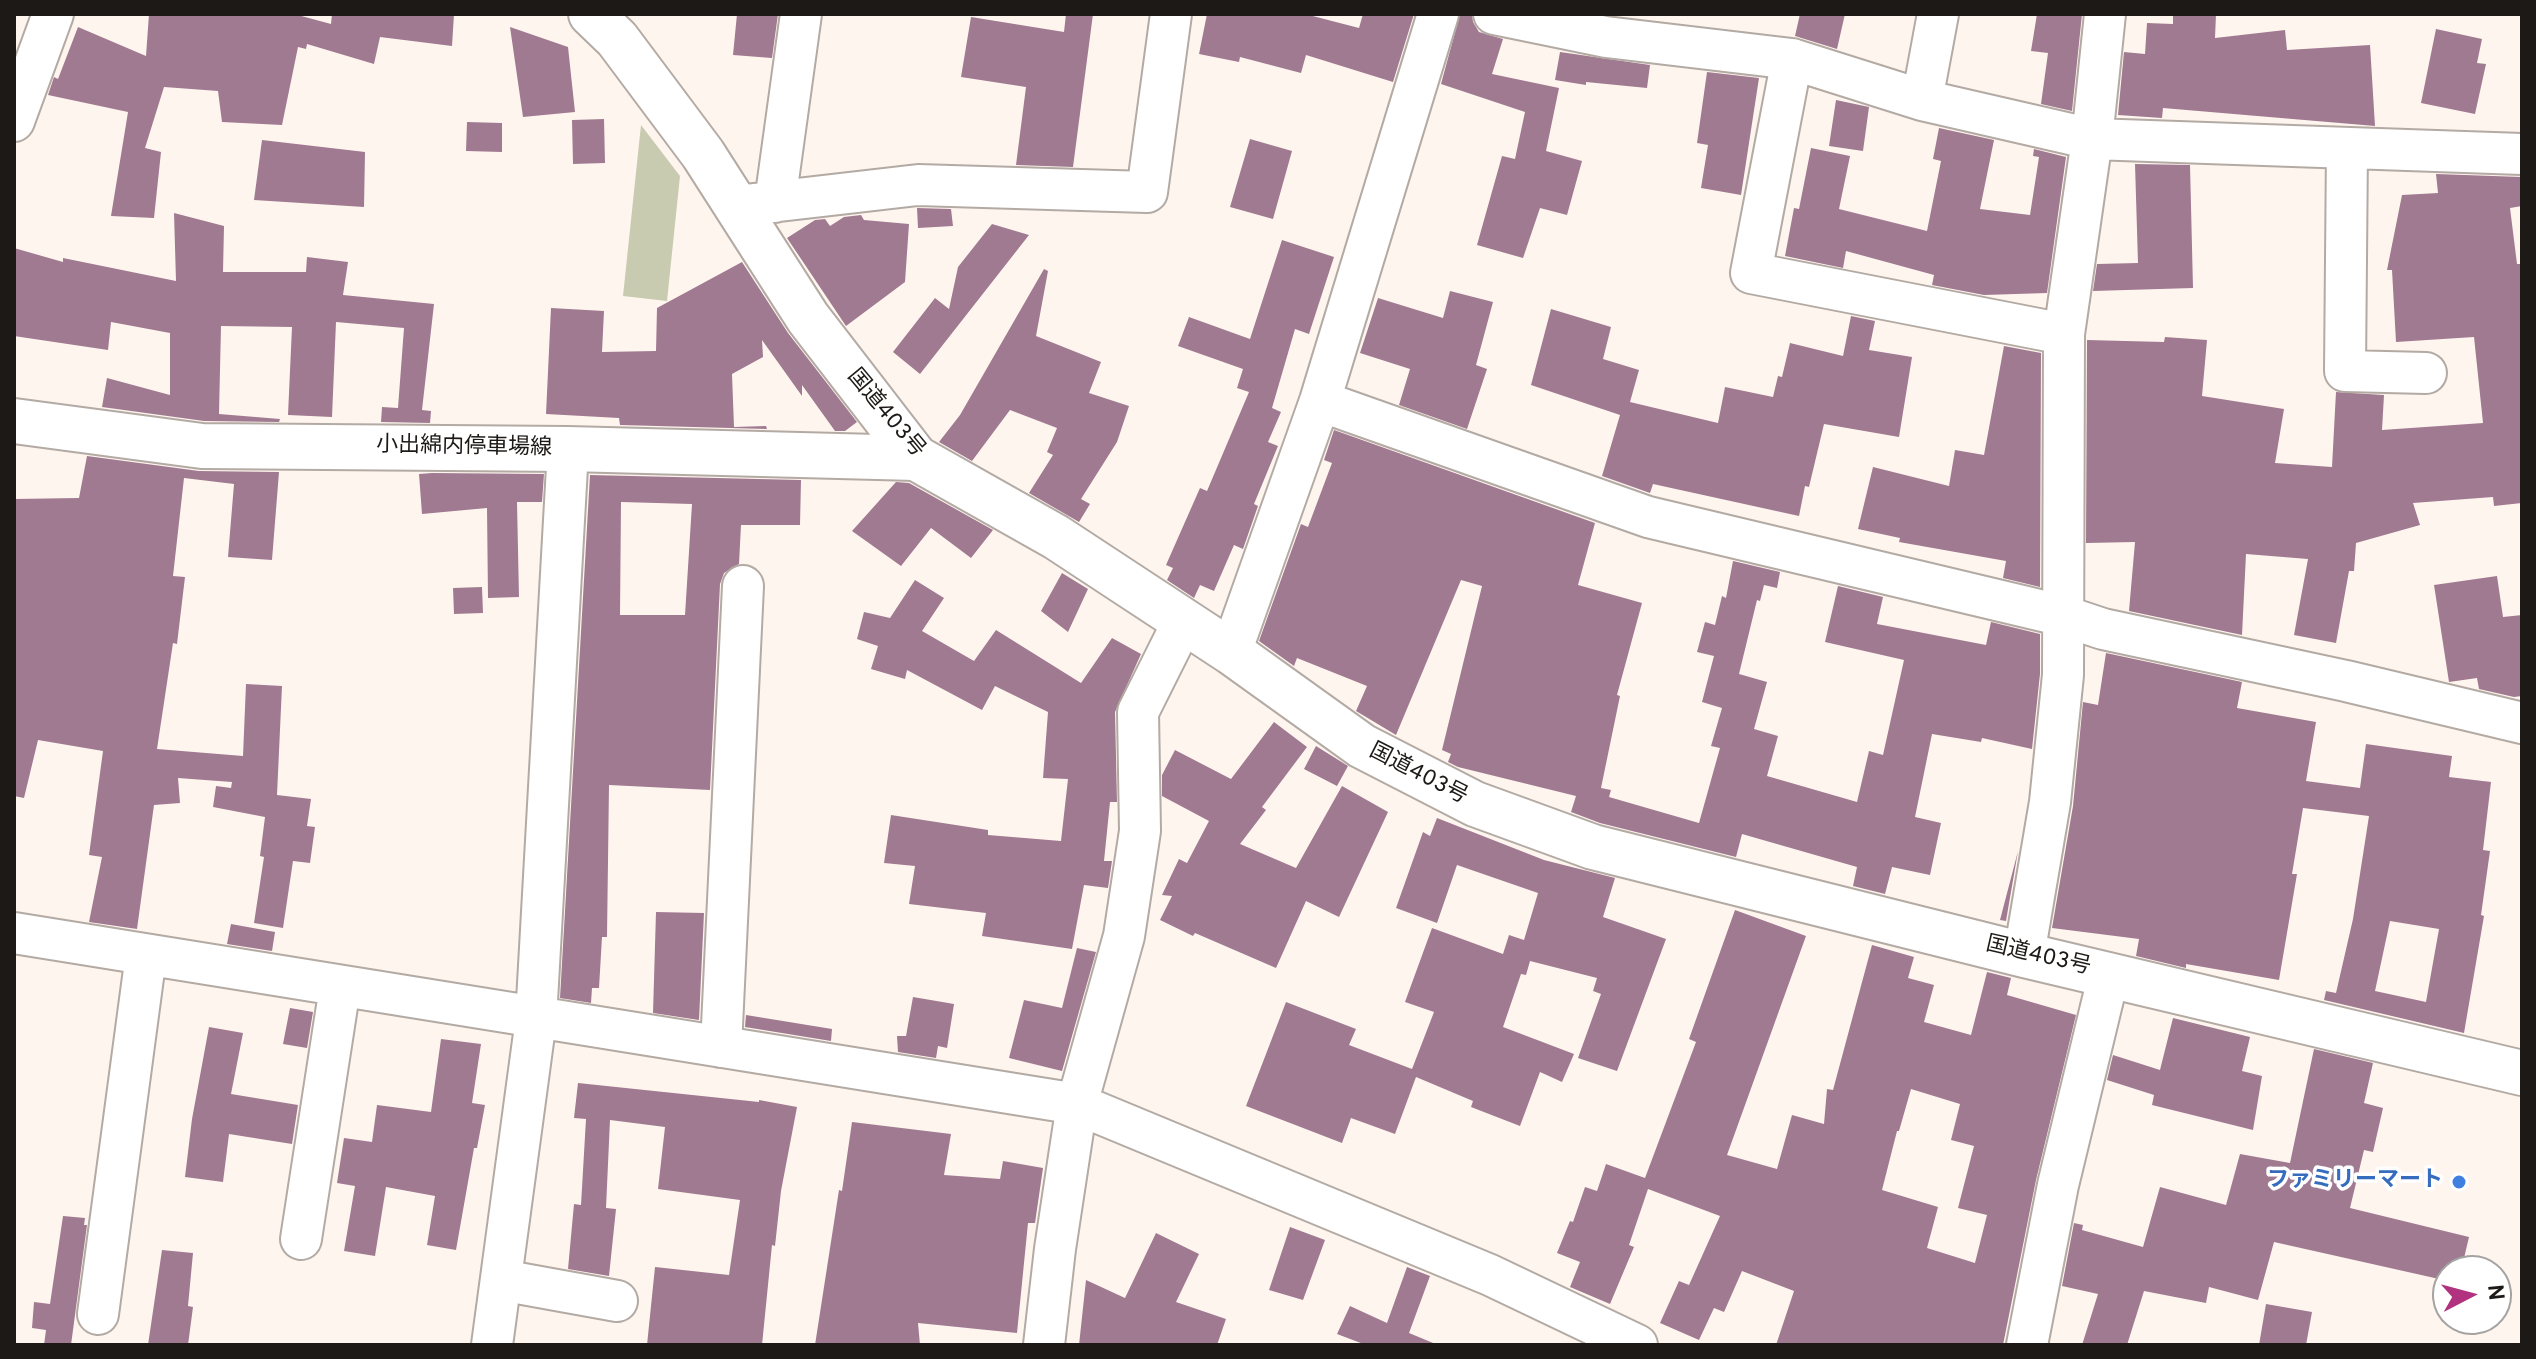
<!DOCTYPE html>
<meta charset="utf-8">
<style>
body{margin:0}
#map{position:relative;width:2536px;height:1359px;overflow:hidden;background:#fff5ef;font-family:Overpass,sans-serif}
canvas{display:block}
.frame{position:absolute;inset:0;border:16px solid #1d1917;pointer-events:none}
.north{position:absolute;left:2432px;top:1255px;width:80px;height:80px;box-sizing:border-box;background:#fff;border:2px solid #a5a3a2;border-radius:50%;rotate:84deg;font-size:22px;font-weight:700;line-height:32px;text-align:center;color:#1d1917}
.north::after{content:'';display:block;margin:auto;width:28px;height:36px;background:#b1327f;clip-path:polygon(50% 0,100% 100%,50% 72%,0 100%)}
</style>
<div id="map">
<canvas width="2536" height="1359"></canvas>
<div class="frame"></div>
<div class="north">N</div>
</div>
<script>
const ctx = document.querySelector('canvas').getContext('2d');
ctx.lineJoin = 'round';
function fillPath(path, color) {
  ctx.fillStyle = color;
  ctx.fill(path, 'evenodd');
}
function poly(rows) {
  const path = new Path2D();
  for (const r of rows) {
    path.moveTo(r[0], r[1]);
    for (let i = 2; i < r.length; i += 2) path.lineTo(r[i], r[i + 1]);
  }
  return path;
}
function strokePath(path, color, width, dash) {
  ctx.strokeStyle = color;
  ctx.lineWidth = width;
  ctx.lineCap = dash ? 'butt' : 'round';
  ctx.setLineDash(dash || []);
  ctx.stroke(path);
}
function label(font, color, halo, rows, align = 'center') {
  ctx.font = font + ' Overpass,"Noto Sans JP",sans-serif';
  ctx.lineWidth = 7;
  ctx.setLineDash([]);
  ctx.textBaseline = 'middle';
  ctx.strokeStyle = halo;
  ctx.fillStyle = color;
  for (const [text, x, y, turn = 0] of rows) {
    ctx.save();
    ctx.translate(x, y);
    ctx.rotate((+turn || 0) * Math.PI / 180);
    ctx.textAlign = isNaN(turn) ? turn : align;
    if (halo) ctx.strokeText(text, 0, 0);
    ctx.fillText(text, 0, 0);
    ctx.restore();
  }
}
const green = poly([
 [641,125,680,176,667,301,623,296]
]);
const building = poly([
 [149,14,294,14,331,24,332,14,454,14,452,46,380,37,374,64,307,44,306,49,298,47,282,125,222,122,218,91,164,87,145,148,161,152,154,218,111,216,128,112,48,95,54,77,58,79,78,27,146,56],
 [737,14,778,14,772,58,733,55],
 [1066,14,1093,14,1073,167,1016,165,1026,87,961,77,971,17,1064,32],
 [1207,14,1305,14,1359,28,1363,14,1414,14,1393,82,1306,55,1301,73,1240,57,1239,62,1199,54],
 [1460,14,1472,14,1473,22,1479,32,1503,39,1492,74,1559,88,1546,151,1582,161,1567,215,1540,208,1523,258,1477,245,1502,156,1515,159,1525,112,1441,84],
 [1800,14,1845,14,1837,49,1795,36],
 [2037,14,2082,14,2072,111,2041,104,2048,53,2031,51],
 [2173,14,2216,14,2215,38,2285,30,2287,50,2370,45,2375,126,2163,108,2162,118,2118,115,2124,52,2145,54,2147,23,2173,24],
 [510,27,568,47,575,112,523,117],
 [2436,29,2482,39,2477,63,2486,64,2475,114,2421,103],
 [1560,52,1650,65,1647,88,1586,82,1586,85,1555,80],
 [1707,72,1759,78,1741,195,1701,188,1708,145,1697,143],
 [1836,100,1869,107,1863,151,1829,146],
 [604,119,605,163,573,164,572,120],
 [467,122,502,123,502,152,466,151],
 [1939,128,1994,140,1980,209,2030,215,2039,157,2033,156,2034,149,2066,157,2047,293,1984,295,1932,285,1934,275,1846,251,1843,268,1785,256,1794,208,1799,209,1811,148,1850,156,1839,209,1927,231,1941,161,1933,159],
 [1250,139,1292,151,1273,219,1230,207],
 [262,140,365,152,364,207,254,200],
 [2135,164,2190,165,2193,288,2093,291,2097,264,2138,263],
 [2436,174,2522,177,2522,206,2510,208,2517,264,2522,264,2522,503,2494,506,2493,497,2413,503,2420,525,2356,543,2354,571,2349,571,2336,643,2294,635,2308,559,2246,554,2242,635,2129,611,2135,542,2086,543,2087,340,2164,342,2165,337,2207,340,2202,396,2284,409,2275,463,2332,467,2336,392,2384,395,2382,430,2483,423,2474,337,2396,342,2392,270,2387,270,2402,195,2438,193],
 [917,208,951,209,953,226,918,228],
 [174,213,224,226,223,272,306,272,307,257,348,262,343,295,434,304,422,410,431,411,430,423,381,422,382,407,398,408,404,328,336,322,332,417,288,415,292,327,221,326,219,414,280,419,279,422,204,421,102,407,107,378,170,395,170,333,111,322,108,350,14,336,14,248,63,262,63,258,176,281],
 [861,215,864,220,909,224,905,282,846,326,787,238,815,220,825,219,830,226,844,217],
 [992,224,1029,235,920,374,893,352,935,298,949,309,958,267],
 [1282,240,1334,257,1309,334,1295,329,1272,408,1281,412,1268,442,1278,446,1254,504,1258,506,1243,549,1234,545,1214,591,1200,585,1194,598,1167,580,1173,568,1166,565,1200,488,1207,491,1249,392,1237,388,1243,369,1178,346,1189,317,1250,339],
 [742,262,788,333,857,422,845,431,835,431,802,385,802,396,762,340,763,357,732,374,734,427,766,426,767,429,620,425,619,418,546,414,551,308,604,311,602,352,656,351,657,308],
 [1044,269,1048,271,1036,336,1101,362,1089,393,1129,406,1117,442,1081,499,1090,504,1079,522,1029,493,1053,455,1047,452,1057,428,1010,410,972,461,939,442,960,415],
 [1450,291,1493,302,1476,365,1487,369,1467,429,1399,405,1410,369,1360,353,1378,298,1443,318],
 [1551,309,1611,327,1603,359,1639,370,1630,402,1718,423,1725,387,1773,397,1778,376,1782,377,1790,343,1843,356,1851,316,1875,321,1869,350,1912,357,1899,437,1824,424,1809,487,1805,486,1799,516,1653,484,1650,493,1602,476,1620,415,1531,385],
 [2004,346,2041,353,2040,587,2003,578,2006,561,1899,542,1900,538,1858,529,1873,467,1949,486,1955,450,1984,455],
 [1334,430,1595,523,1578,585,1642,603,1617,695,1620,696,1601,788,1611,790,1609,797,1699,823,1720,748,1711,746,1722,708,1702,702,1714,656,1697,652,1705,622,1715,625,1722,596,1726,598,1733,561,1780,572,1777,588,1764,585,1760,601,1757,600,1739,674,1767,682,1754,729,1778,736,1767,776,1857,802,1869,751,1883,755,1904,660,1825,642,1838,586,1883,597,1877,624,1986,645,1991,622,2040,634,2040,674,2032,749,1982,738,1981,742,1932,734,1915,817,1941,823,1930,875,1892,867,1885,894,1853,886,1857,867,1742,834,1736,857,1600,823,1571,812,1576,796,1458,767,1448,762,1451,754,1442,750,1482,586,1461,580,1396,735,1356,711,1367,686,1297,658,1294,666,1259,641,1301,524,1308,527,1332,463,1324,460],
 [87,456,199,471,279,472,272,560,228,557,234,484,184,478,173,576,185,577,177,644,173,643,157,749,243,756,246,684,282,686,277,795,311,799,307,826,315,827,310,863,293,861,283,928,254,923,264,857,260,856,265,817,213,807,216,786,231,788,232,782,178,778,180,803,154,805,137,929,89,922,102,857,89,855,103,751,38,740,24,798,14,796,14,499,79,498],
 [432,473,544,474,542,502,517,502,519,597,488,598,487,508,422,514,419,474],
 [590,475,801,480,800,525,741,525,739,564,724,573,720,584,710,790,609,785,607,937,602,937,599,988,592,988,591,1003,560,998],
 [621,502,692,504,685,615,620,615],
 [896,482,909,483,993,530,971,558,931,528,901,566,852,531],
 [1062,573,1088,589,1068,632,1041,611],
 [2497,576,2503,617,2522,615,2522,696,2514,697,2479,689,2477,678,2449,682,2434,585],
 [915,580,944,598,922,631,974,661,996,630,1081,683,1112,638,1141,654,1115,712,1117,802,1110,802,1104,861,1112,861,1108,888,1084,885,1072,949,982,936,986,913,909,904,915,866,884,863,891,815,988,830,988,835,1061,841,1068,779,1043,778,1048,712,995,686,982,710,907,670,905,679,871,669,878,646,857,639,864,612,890,618],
 [482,587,483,613,454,614,453,588],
 [2106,653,2242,682,2237,708,2316,722,2306,781,2360,788,2366,744,2452,756,2449,777,2491,782,2483,850,2490,851,2481,915,2484,916,2464,1033,2324,1000,2326,991,2336,993,2353,919,2369,816,2303,808,2292,874,2297,874,2279,980,2186,964,2186,968,2136,956,2139,939,2052,928,2073,806,2083,702,2098,705],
 [2390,921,2439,929,2426,1002,2375,991],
 [1274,722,1307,747,1262,807,1266,810,1240,844,1296,868,1342,786,1388,812,1339,917,1306,901,1276,968,1195,933,1193,936,1160,920,1172,896,1162,895,1179,859,1187,863,1209,821,1162,796,1162,775,1175,750,1231,779],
 [1316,746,1348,766,1337,786,1304,769],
 [1437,818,1544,860,1615,878,1603,917,1666,939,1617,1071,1578,1058,1601,994,1593,991,1597,978,1530,961,1526,975,1521,974,1503,1027,1574,1054,1562,1082,1540,1072,1520,1126,1471,1107,1473,1101,1416,1077,1395,1134,1351,1118,1342,1143,1246,1106,1286,1002,1356,1029,1349,1045,1412,1069,1434,1012,1405,1002,1432,928,1503,954,1509,935,1524,940,1538,893,1457,865,1437,923,1396,908,1423,832,1430,836],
 [2018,851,2006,921,2000,920],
 [1735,910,1806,936,1727,1155,1777,1169,1792,1115,1824,1124,1827,1089,1833,1090,1872,945,1914,957,1908,978,1934,985,1924,1022,1971,1035,1987,972,2011,978,2007,995,2076,1015,2036,1180,2003,1345,1776,1345,1794,1291,1742,1271,1724,1312,1714,1308,1699,1340,1660,1323,1679,1281,1689,1285,1720,1216,1648,1189,1629,1245,1634,1247,1610,1304,1570,1287,1580,1262,1557,1253,1570,1221,1573,1222,1585,1187,1597,1191,1606,1164,1645,1178,1696,1042,1689,1039],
 [1911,1089,1960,1104,1951,1140,1974,1146,1958,1208,1987,1215,1975,1263,1927,1248,1938,1207,1882,1190,1897,1131,1899,1131],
 [656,912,704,913,699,1020,653,1013],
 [231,924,275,932,272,951,227,944],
 [1077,948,1096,952,1062,1071,1009,1058,1024,1000,1062,1008],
 [913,997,954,1004,947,1048,938,1046,936,1058,898,1052,897,1036,906,1036],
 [290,1008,313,1012,307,1048,283,1044],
 [746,1015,832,1029,831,1041,745,1027],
 [2173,1018,2250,1037,2242,1071,2262,1076,2253,1130,2152,1105,2154,1095,2107,1080,2113,1055,2160,1070],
 [209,1027,243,1033,231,1094,298,1105,292,1144,229,1134,223,1182,185,1177,192,1119],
 [441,1039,481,1044,472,1103,485,1105,477,1148,474,1148,456,1250,427,1245,435,1196,386,1187,375,1256,344,1251,355,1186,337,1183,344,1138,372,1142,377,1105,431,1112],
 [2314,1049,2373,1063,2364,1103,2383,1108,2373,1152,2364,1150,2350,1208,2469,1237,2461,1271,2448,1271,2448,1281,2274,1242,2258,1300,2209,1287,2206,1303,2144,1291,2127,1345,2082,1345,2098,1294,2062,1286,2074,1223,2083,1225,2082,1230,2143,1247,2160,1187,2226,1205,2240,1154,2290,1163],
 [578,1083,759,1102,759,1100,797,1107,781,1191,775,1246,772,1245,762,1345,647,1345,655,1267,729,1275,740,1200,658,1189,665,1127,610,1120,606,1208,616,1209,609,1276,568,1269,574,1204,581,1205,586,1119,574,1118],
 [852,1122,951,1134,944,1175,1000,1179,1003,1161,1043,1168,1035,1223,1028,1223,1017,1333,918,1323,920,1345,815,1345,839,1190,842,1191],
 [63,1216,85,1218,84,1225,87,1225,71,1345,44,1345,46,1330,32,1328,34,1302,50,1304],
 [1290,1227,1325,1240,1303,1300,1269,1290],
 [1156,1233,1199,1254,1176,1302,1226,1319,1217,1345,1079,1345,1086,1280,1125,1298],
 [162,1250,193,1253,188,1306,193,1307,188,1345,148,1345],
 [1407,1267,1430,1276,1409,1333,1438,1345,1366,1345,1337,1334,1350,1306,1387,1323],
 [2266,1304,2312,1312,2306,1345,2259,1345]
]);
const minor = poly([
 [1494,14,1606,37,1792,59,1922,100,2092,139,2522,154],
 [1792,59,1751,273,2064,334],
 [1922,100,1938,14],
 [14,121,53,14],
 [2347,148,2345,371,2426,373],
 [775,202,801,14],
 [736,206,918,185,1147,192,1171,14],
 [1320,401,1648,517,2064,616,2103,629,2346,681,2522,723],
 [1231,652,1320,401,1438,14],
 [14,933,1077,1104,1490,1275,1637,1345],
 [2024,955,2050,802,2063,675,2064,334,2092,139,2105,14],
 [721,1047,743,586],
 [301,1239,340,987],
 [501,1280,617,1301],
 [98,1314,146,955],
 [492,1345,536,1019,568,449],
 [1044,1345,1055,1249,1077,1104,1124,936,1140,831,1138,712,1184,620],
 [2027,1345,2058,1185,2109,974]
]);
const major = poly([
 [14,421,202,446,568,449,916,458]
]);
const highway = poly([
 [591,14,617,39,703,154,808,318,916,458,1056,537,1231,652,1362,746,1475,804,1593,847,2024,955,2522,1073]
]);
const markers = [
 [2459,1182,8,"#3f7fe0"]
];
const streetNames = [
 ["国道403号",885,414,50],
 ["小出綿内停車場線",464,448,1],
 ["国道403号",1418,775,27],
 ["国道403号",2038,957,13]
];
const shopNames = [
 ["ファミリーマート",2443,1182]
];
fillPath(green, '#c8cbaf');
fillPath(building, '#a07a91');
strokePath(minor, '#b3aaa4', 44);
strokePath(major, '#b3aaa4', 48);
strokePath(highway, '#b3aaa4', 48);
strokePath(minor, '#fff', 40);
strokePath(major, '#fff', 44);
strokePath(highway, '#fff', 44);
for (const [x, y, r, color] of markers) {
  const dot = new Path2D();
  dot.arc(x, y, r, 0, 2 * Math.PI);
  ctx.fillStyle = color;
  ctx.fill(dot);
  strokePath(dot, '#fff', 3);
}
label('22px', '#1d1917', '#fff', streetNames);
label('bold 22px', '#366cbe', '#fff', shopNames, 'right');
</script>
